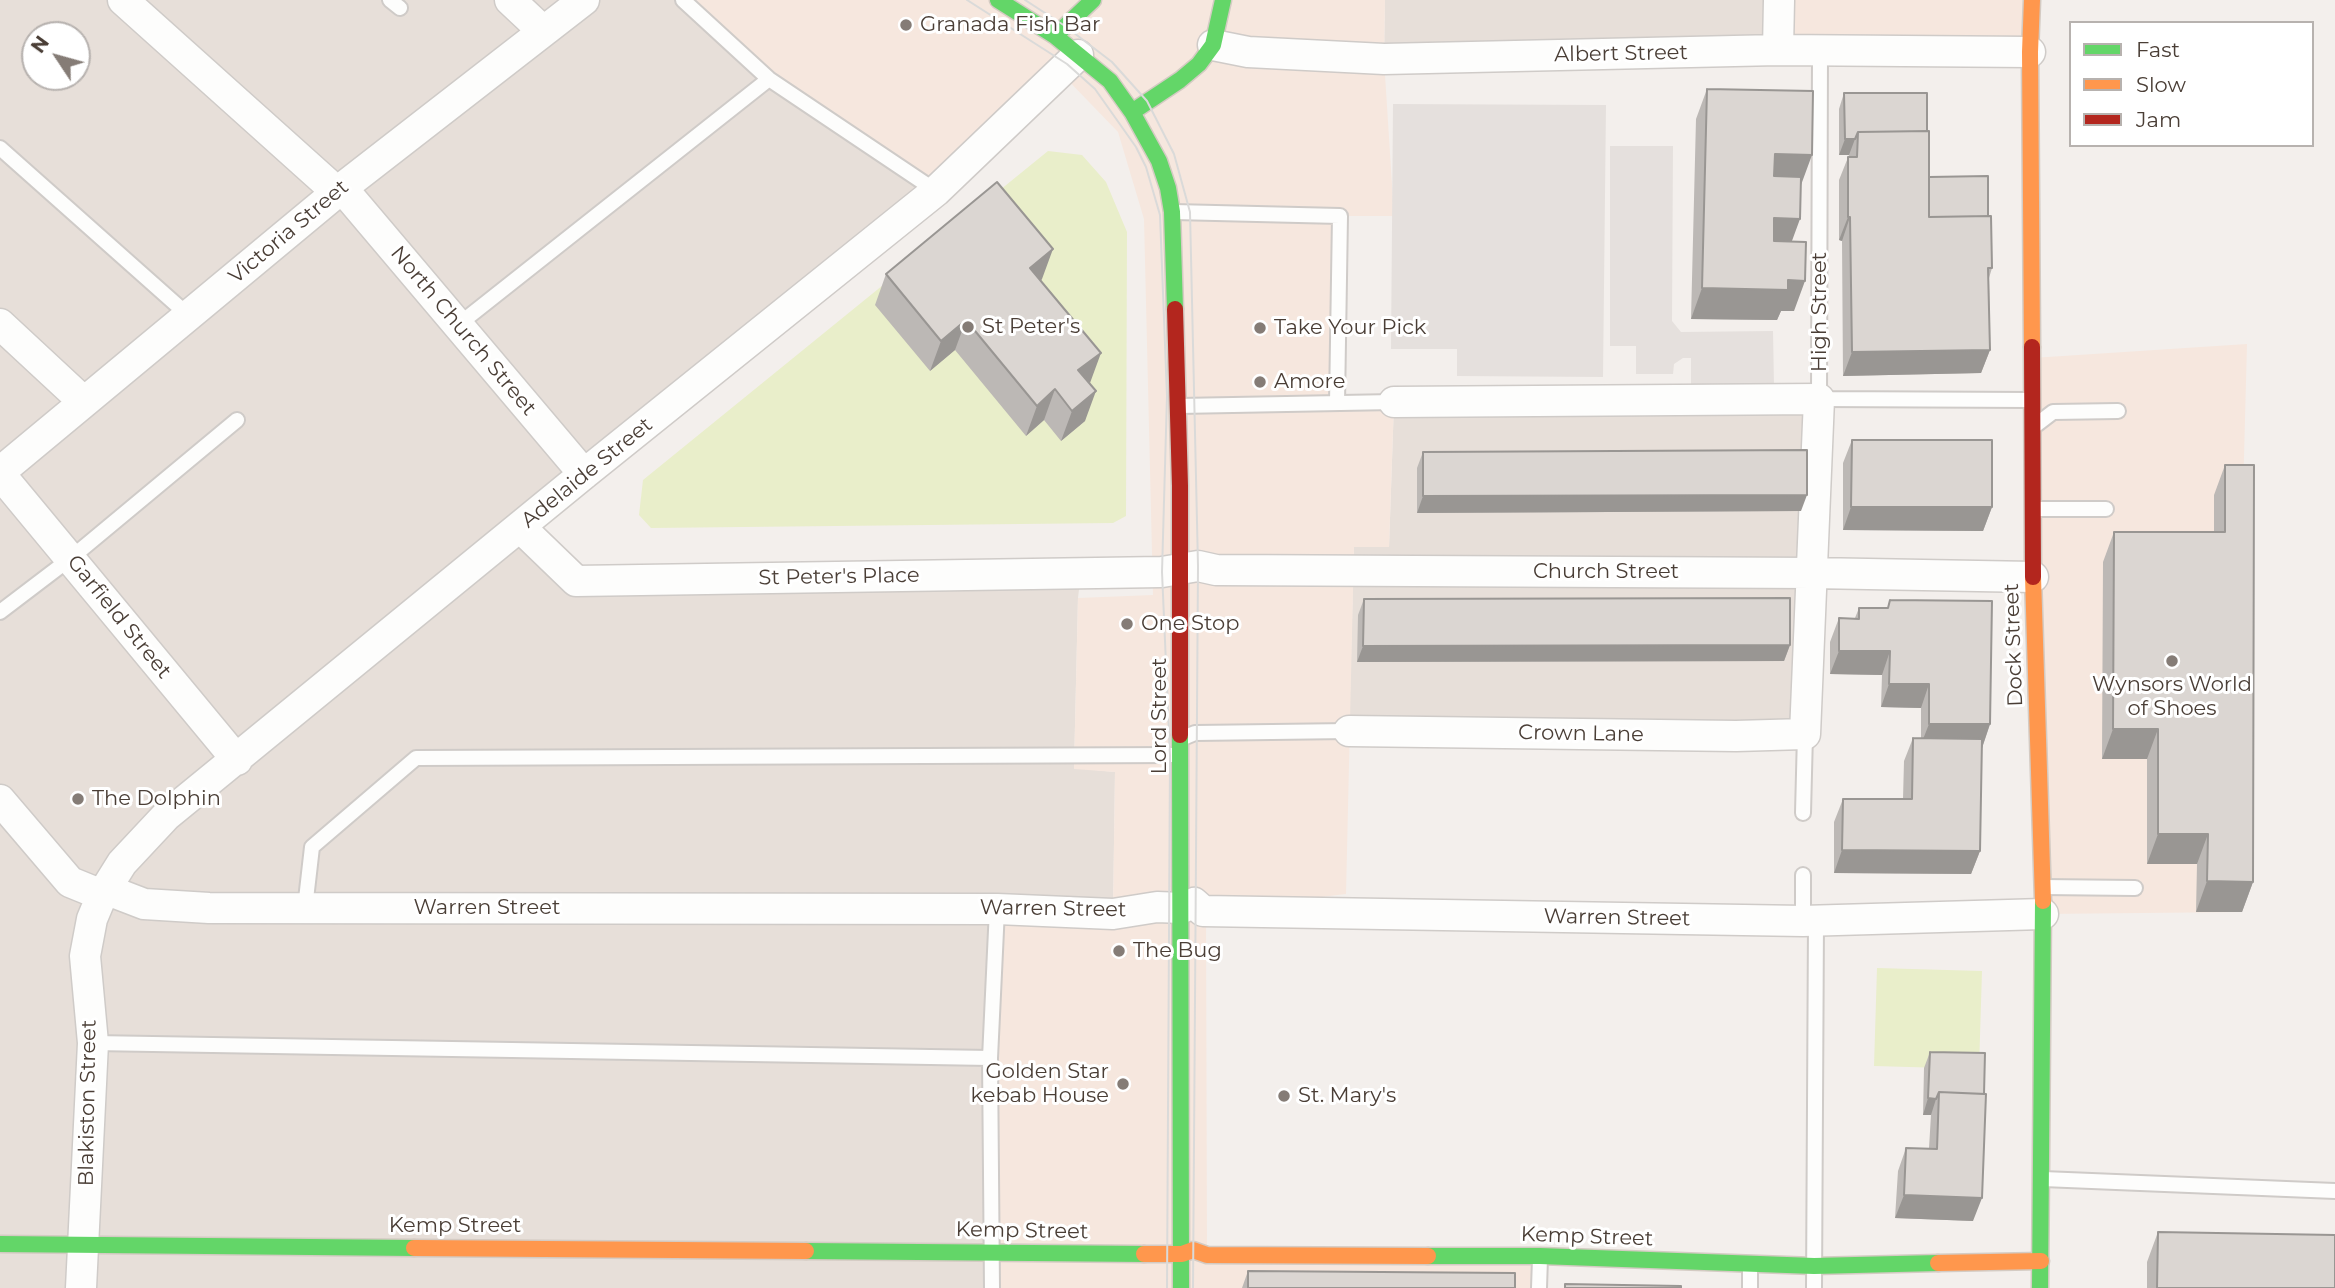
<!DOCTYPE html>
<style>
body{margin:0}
#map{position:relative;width:2335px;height:1288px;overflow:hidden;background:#f3efec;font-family:Montserrat,sans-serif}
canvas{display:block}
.legend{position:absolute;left:2069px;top:21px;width:245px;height:126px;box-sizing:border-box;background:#fff;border:2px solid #b7b2af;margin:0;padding:9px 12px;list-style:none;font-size:21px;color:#4a3e36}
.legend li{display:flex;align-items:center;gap:14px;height:35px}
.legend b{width:35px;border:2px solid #b7b2af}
.north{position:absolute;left:21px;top:21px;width:70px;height:70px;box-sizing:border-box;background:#fff;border:2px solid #b7b2af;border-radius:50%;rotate:306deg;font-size:19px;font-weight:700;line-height:28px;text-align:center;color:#4a3e36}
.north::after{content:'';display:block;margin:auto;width:24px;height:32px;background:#857c76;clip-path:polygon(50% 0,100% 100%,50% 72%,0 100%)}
</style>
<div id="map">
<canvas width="2335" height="1288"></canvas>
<ul class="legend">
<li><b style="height:9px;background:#63d668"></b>Fast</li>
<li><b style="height:9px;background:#ff974d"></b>Slow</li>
<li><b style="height:9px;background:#b3261e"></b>Jam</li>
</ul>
<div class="north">N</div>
</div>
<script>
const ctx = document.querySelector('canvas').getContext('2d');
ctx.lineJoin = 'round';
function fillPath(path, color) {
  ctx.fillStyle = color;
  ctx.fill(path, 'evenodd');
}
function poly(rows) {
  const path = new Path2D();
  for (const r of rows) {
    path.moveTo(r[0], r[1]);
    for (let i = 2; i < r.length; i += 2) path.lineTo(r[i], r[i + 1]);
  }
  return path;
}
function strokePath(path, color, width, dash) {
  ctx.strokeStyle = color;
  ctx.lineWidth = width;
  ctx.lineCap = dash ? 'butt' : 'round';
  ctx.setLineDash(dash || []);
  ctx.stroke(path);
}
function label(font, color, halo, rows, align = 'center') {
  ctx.font = font + ' Montserrat,sans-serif';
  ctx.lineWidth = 6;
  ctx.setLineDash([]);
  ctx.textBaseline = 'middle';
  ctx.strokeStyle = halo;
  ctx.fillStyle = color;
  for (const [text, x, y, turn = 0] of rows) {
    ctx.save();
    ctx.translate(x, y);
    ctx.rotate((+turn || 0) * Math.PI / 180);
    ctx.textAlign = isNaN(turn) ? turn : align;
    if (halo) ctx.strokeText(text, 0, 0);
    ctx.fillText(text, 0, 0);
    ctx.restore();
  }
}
const residential = poly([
 [0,0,683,0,936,191,520,528,576,581,1081,573,1078,598,1074,768,1115,772,1113,914,992,1288,81,1288,84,976,66,1288,0,1288],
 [35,35,77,35,77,77,35,77],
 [1385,0,1779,0,1778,50,1384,59],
 [1819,399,1805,734,1349,731,1354,546,1389,547,1394,402]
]);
const commercial = poly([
 [683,0,1385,0,1384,59,1394,216,1340,216,1337,402,1394,402,1389,547,1354,547,1346,894,1206,911,1207,1255,1537,1265,1536,1288,989,1288,997,909,1113,913,1115,772,1074,769,1078,598,1153,595,1144,219,1118,132,1060,72,936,191,769,79],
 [1779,0,2032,0,2030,52,1778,50],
 [2247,344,2243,495,2242,912,2043,914,2032,358]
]);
const green = poly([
 [1048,151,1082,155,1106,182,1127,232,1126,516,1113,523,651,528,639,515,643,480],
 [1877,968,1982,971,1979,1069,1874,1066]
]);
const parking = poly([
 [1393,104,1606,105,1603,377,1457,376,1457,349,1391,349],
 [1610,146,1673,146,1672,321,1681,332,1773,331,1774,386,1691,386,1691,358,1683,358,1674,364,1673,374,1636,374,1636,346,1610,346]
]);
const lane = poly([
 [390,0,400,8],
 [683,0,769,79,936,191],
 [1820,50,1819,399,2031,400],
 [0,148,188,315],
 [1174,212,1340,216,1337,403],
 [458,325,769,79],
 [1179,406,1394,402],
 [2036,425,2053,412,2118,411],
 [2034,509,2106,509],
 [0,612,71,558,237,420],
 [1183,738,1195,733,1349,731],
 [1803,813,1805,734],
 [2043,887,2135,888],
 [305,908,312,847,416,758,1179,755],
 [1803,921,1803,875],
 [93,1043,990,1058],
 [2043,1179,2335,1191],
 [1750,1265,1750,1288],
 [992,1288,990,1058,997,909],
 [1539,1288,1540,1258],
 [1814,1288,1816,921]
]);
const street = poly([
 [123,0,337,192],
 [510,0,543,31],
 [1213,45,1248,52,1384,59,1778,50,2030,52],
 [1778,50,1779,0],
 [342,188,584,474],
 [0,324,84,402],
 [0,472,342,188,584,0],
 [0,474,237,760],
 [520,527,576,581,1162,572,1198,566,1216,570,1813,573,2033,577],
 [1349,731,1736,736,1805,734,1819,399,1394,402],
 [0,800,70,882,102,895,92,919,85,956,93,1043,81,1288],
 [105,889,144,904,209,908,997,909,1113,914,1157,907,1182,908,1194,903,1203,911,1803,921,2043,914],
 [102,895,122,863,166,816,584,474,936,191,1078,55]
]);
const fast = poly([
 [998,0,1055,36,1110,81,1132,112,1159,161,1168,188,1172,212,1175,309],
 [1055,36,1093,0],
 [1132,112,1180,80,1199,64,1213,45,1223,0],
 [1180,735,1181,1288],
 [0,1244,414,1248],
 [806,1251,1144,1254],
 [1428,1256,1540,1256,1814,1266,1938,1263],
 [2040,1288,2043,901]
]);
const slow = poly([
 [2032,347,2030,52,2032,0],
 [2033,577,2043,901],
 [414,1248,806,1251],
 [1144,1254,1182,1254,1193,1250,1207,1255,1428,1256],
 [1938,1263,2041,1261]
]);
const jam = poly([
 [1175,309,1180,486,1180,735],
 [2032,347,2033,577]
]);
const tram = poly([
 [967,0,1067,64,1095,89,1136,147,1146,167,1160,215,1167,396,1162,572,1170,756,1167,1288],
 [1025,0,1065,26,1112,62,1147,101,1174,154,1190,212,1198,566,1193,1288]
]);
const wall = poly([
 [1707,89,1801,185,1791,242,1794,311,1781,311,1777,320,1691,319,1696,119],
 [1844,93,1927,131,1929,177,1988,216,1992,268,1989,278,1990,350,1981,373,1843,376,1842,241,1839,240,1839,180,1849,155,1839,155,1839,109],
 [886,274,1042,279,1041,281,1089,383,1085,421,1061,441,1044,420,1026,436,955,350,930,371,875,305],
 [1852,440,1992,507,1983,531,1843,530,1843,463],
 [1423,452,1801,511,1417,513,1417,468],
 [2225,465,2253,882,2242,912,2196,912,2197,864,2147,864,2147,759,2102,759,2103,562,2114,532,2214,532,2214,495],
 [1364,599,1790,645,1784,661,1357,662,1358,615],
 [1859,608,1990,724,1982,748,1980,851,1971,874,1834,873,1834,822,1843,799,1903,799,1904,761,1913,738,1921,738,1921,708,1881,707,1882,675,1830,674,1830,642,1839,618,1855,618],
 [1930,1052,1973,1221,1895,1218,1898,1171,1906,1148,1929,1148,1931,1115,1923,1115,1924,1068],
 [2158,1232,2335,1288,2147,1288,2147,1262],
 [1248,1271,1515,1288,1242,1288]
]);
const shadedWall = poly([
 [1845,139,1855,139,1849,155,1839,155],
 [1775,154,1812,155,1801,185,1764,184],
 [1848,217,1850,217,1842,241,1839,240],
 [1774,218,1800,219,1789,249,1763,248],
 [1053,249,1042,279,1019,298,1030,268],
 [1788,280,1805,281,1794,311,1781,311,1777,320,1691,319,1702,288],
 [966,320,955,350,930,371,941,341],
 [1990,350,1981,373,1843,376,1852,352],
 [1101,353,1090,383,1078,370],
 [1055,389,1044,420,1026,436,1037,406],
 [1096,391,1085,421,1061,441,1072,411],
 [1807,495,1801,511,1417,513,1423,496],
 [1851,507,1992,507,1983,531,1843,530],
 [1790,645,1784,661,1357,662,1363,646],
 [1839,651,1890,651,1882,675,1830,674],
 [1889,684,1929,684,1921,708,1881,707],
 [1929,724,1990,724,1982,748,1920,747],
 [2113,729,2158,729,2147,759,2102,759],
 [2158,834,2208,834,2197,864,2147,864],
 [1842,850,1980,851,1971,874,1834,873],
 [2207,881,2253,882,2242,912,2196,912],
 [1928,1098,1936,1099,1931,1115,1923,1115],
 [1904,1195,1982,1198,1973,1221,1895,1218]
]);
const building = poly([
 [1707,89,1813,91,1812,155,1775,154,1774,176,1801,177,1800,219,1774,218,1774,241,1806,242,1805,281,1788,280,1788,290,1702,288,1707,89],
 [1844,93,1927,93,1927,131,1858,132,1855,139,1845,139,1844,93],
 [1929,131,1929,217,1991,216,1992,268,1988,268,1990,350,1852,352,1850,217,1848,217,1848,157,1857,157,1858,132,1929,131],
 [1988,176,1988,216,1929,217,1929,177,1988,176],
 [997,182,1053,249,1030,268,1101,353,1078,370,1096,391,1072,411,1055,389,1037,406,966,320,941,341,886,274,997,182],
 [1852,440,1992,440,1992,507,1851,507,1852,440],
 [1807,450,1807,495,1423,496,1423,452,1807,450],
 [2225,465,2254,465,2253,882,2207,881,2208,834,2158,834,2158,729,2113,729,2114,532,2225,532,2225,465],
 [1790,598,1790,645,1363,646,1364,599,1790,598],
 [1890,600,1992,601,1990,724,1929,724,1929,684,1889,684,1890,651,1839,651,1839,618,1859,619,1859,608,1888,608,1890,600],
 [1913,738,1982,739,1980,851,1842,850,1843,799,1912,799,1913,738],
 [1930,1052,1985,1053,1984,1094,1939,1092,1936,1099,1928,1098,1930,1052],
 [1939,1092,1986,1094,1982,1198,1904,1195,1906,1148,1937,1149,1939,1092],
 [2158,1232,2335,1235,2335,1288,2157,1288,2158,1232],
 [1248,1271,1515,1273,1515,1288,1248,1288,1248,1271],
 [1565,1284,1681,1286,1681,1288,1565,1288,1565,1284]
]);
const markers = [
 [906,25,7,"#857c76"],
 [968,327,7,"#857c76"],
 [1260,328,7,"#857c76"],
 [1260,382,7,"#857c76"],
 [1127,624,7,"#857c76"],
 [2172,661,7,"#857c76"],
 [78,799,7,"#857c76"],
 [1119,951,7,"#857c76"],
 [1123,1084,7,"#857c76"],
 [1284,1096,7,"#857c76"]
];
const poiNames = [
 ["Granada Fish Bar",920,25],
 ["St Peter's",982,327],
 ["Take Your Pick",1274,328],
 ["Amore",1274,382],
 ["One Stop",1141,624],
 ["Wynsors World",2172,685,"center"],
 ["of Shoes",2172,709,"center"],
 ["The Dolphin",92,799],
 ["The Bug",1133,951],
 ["Golden Star",1109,1072,"right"],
 ["kebab House",1109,1096,"right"],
 ["St. Mary's",1298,1096]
];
const streetNames = [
 ["Albert Street",1621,54,-1],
 ["Victoria Street",289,232,-40],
 ["High Street",1820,312,-90],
 ["North Church Street",463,331,50],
 ["Adelaide Street",587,473,-39],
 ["Church Street",1606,572],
 ["St Peter's Place",839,577,-1],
 ["Garfield Street",119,617,51],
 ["Dock Street",2014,645,-92],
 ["Lord Street",1160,716,-90],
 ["Crown Lane",1581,734,1],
 ["Warren Street",487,908],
 ["Warren Street",1053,909,1],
 ["Warren Street",1617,918,1],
 ["Blakiston Street",88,1103,-89],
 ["Kemp Street",455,1226],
 ["Kemp Street",1022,1231,1],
 ["Kemp Street",1587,1237,2]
];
fillPath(residential, '#e7dfd9');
fillPath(commercial, '#f6e7de');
fillPath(green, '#e9eeca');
fillPath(parking, '#e5e0dd');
strokePath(lane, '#cfcbc8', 18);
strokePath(street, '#cfcbc8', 33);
strokePath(fast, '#d4cbc3', 19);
strokePath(slow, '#d4cbc3', 19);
strokePath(jam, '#d4cbc3', 19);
strokePath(lane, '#fdfdfc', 14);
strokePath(street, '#fdfdfc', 30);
strokePath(fast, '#63d668', 16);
strokePath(slow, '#ff974d', 16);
strokePath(jam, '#b3261e', 16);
strokePath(tram, '#dadad9', 2);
fillPath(wall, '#bcb8b5');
fillPath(shadedWall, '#999693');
fillPath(building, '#dbd6d2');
strokePath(building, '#999693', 2);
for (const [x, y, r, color] of markers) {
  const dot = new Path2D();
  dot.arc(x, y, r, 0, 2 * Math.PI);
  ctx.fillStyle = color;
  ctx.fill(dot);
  strokePath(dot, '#fff', 2.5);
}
label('21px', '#4a3e36', '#fff', poiNames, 'left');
label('21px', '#4a3e36', '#fff', streetNames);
</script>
